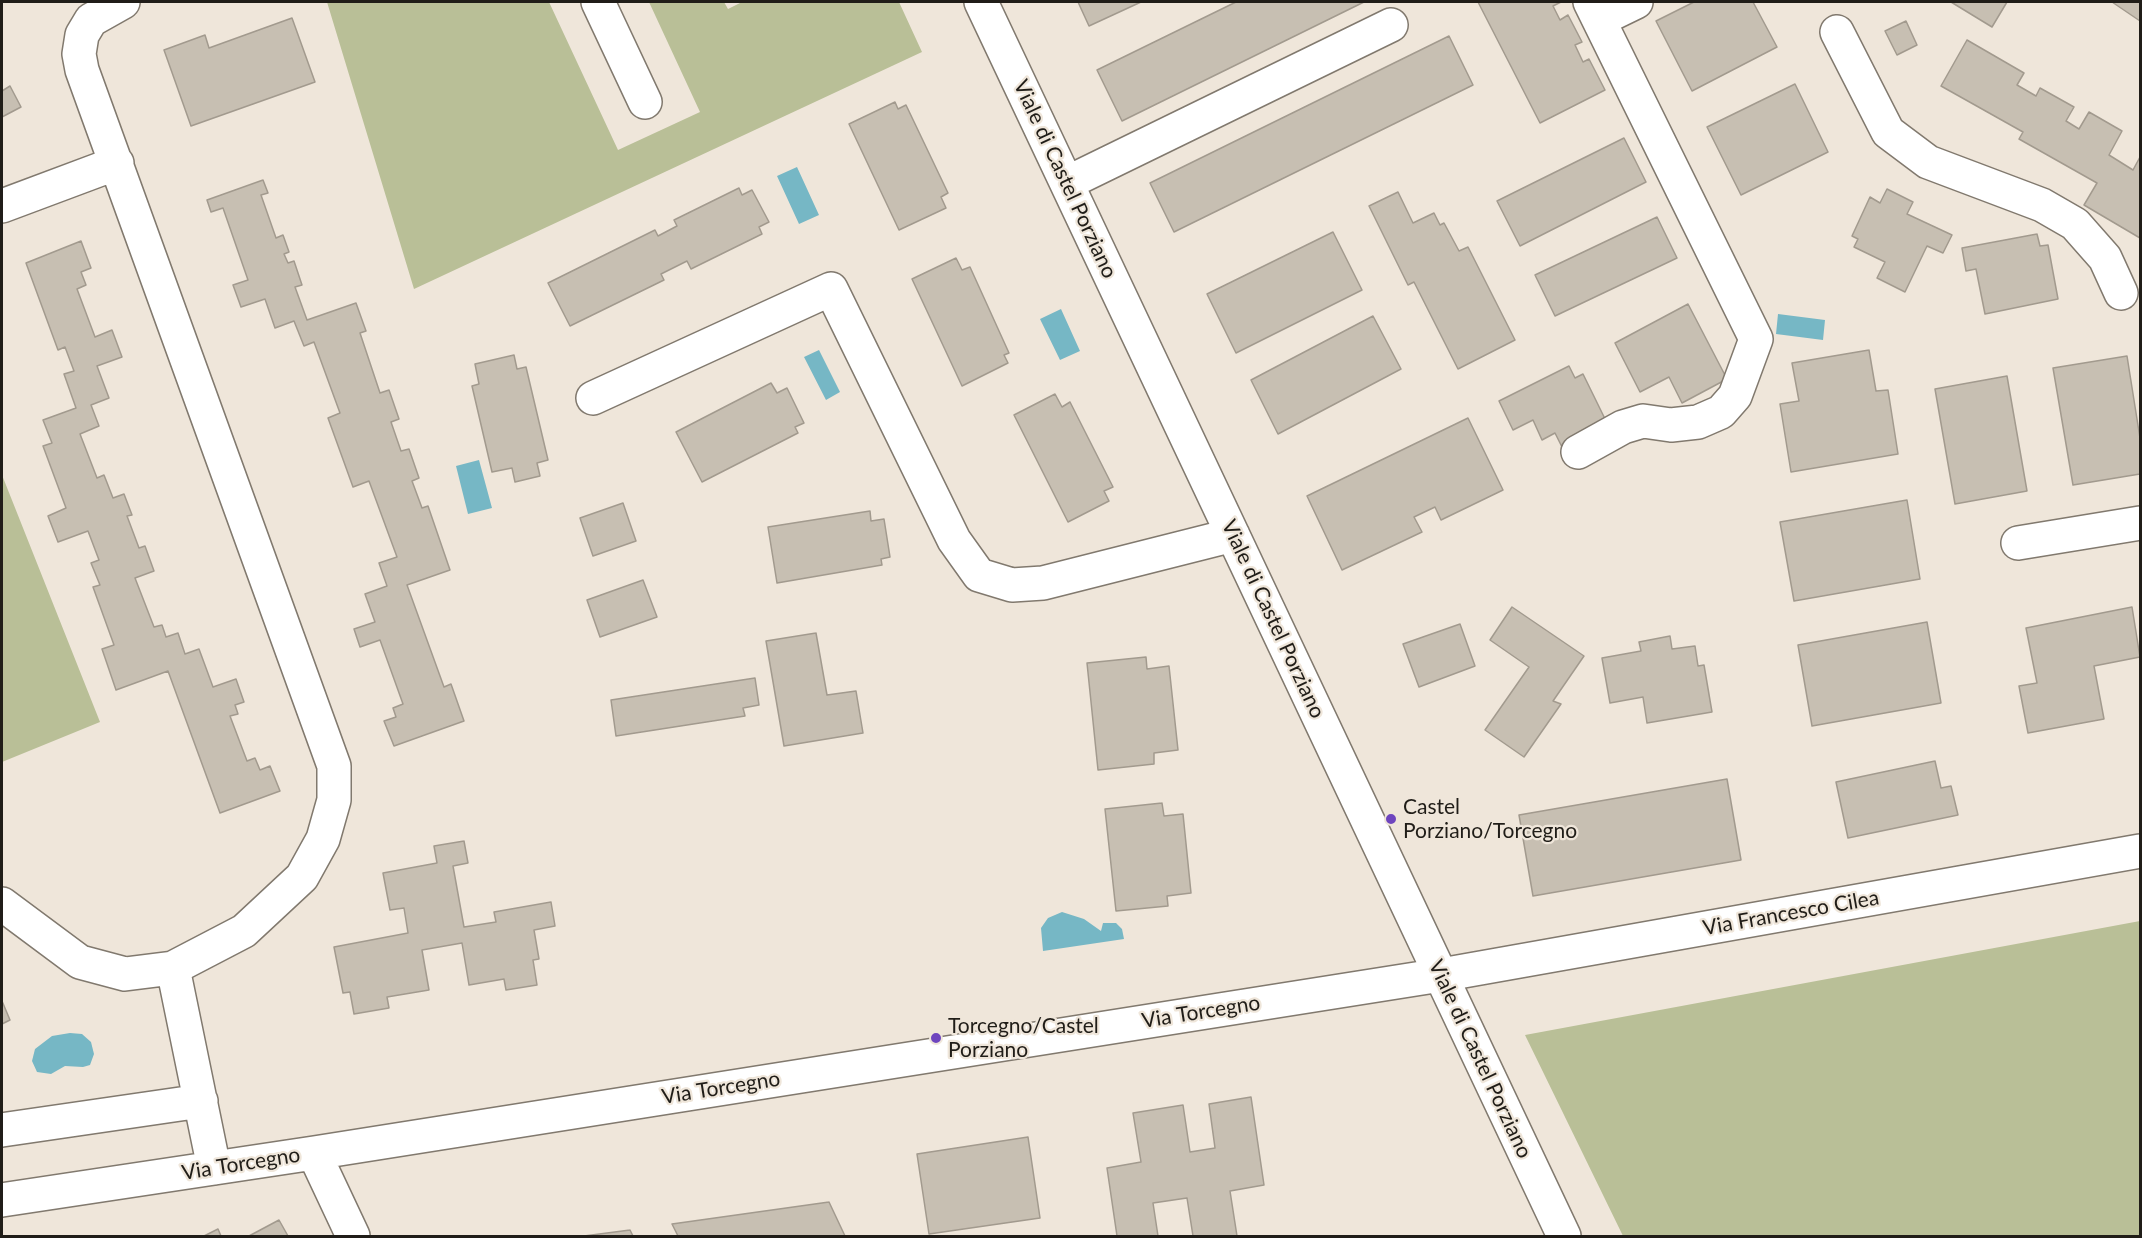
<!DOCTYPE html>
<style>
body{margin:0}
#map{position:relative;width:2142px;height:1238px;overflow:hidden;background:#efe6da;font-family:Lato,sans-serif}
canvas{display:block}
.frame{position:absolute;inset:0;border:3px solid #201d18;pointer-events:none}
</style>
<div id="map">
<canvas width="2142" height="1238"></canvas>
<div class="frame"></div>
</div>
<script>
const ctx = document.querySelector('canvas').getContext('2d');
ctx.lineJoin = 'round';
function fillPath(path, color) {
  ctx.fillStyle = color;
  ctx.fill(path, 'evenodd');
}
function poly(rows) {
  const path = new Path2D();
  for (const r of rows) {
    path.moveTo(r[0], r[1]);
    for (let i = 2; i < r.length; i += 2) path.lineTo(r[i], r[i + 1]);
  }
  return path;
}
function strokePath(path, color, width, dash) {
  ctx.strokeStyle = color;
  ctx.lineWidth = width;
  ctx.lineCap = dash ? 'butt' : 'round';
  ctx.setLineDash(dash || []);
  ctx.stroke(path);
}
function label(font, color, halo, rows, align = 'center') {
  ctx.font = font + ' Lato,sans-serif';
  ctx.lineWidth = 4.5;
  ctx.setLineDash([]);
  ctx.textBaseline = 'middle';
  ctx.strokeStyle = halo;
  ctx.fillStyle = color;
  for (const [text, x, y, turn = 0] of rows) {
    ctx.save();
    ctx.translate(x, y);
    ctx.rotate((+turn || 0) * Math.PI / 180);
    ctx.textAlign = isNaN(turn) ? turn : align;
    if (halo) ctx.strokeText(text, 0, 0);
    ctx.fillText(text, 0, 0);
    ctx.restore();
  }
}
const green = poly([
 [327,2,549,2,618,150,700,112,649,2,724,2,728,9,742,2,899,2,922,52,414,289],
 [2,475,100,722,2,762],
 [2140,921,2140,1236,1623,1236,1525,1035]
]);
const water = poly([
 [797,167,819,215,799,224,777,176],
 [1061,309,1080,351,1060,360,1040,319],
 [1778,314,1825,320,1823,340,1776,334],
 [819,350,840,392,826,400,804,357],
 [479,460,492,508,468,514,456,466],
 [1062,912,1084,919,1101,931,1103,923,1116,923,1122,929,1124,939,1043,951,1041,928,1048,918],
 [70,1033,82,1034,91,1042,94,1054,90,1065,83,1067,65,1066,51,1074,37,1072,32,1061,35,1049,52,1036]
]);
const building = poly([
 [1078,2,1141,2,1089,26,1078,2],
 [1236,2,1364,2,1122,121,1097,70,1236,2],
 [1478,2,1561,2,1553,6,1560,20,1568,15,1582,42,1575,45,1583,62,1589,59,1605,90,1540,123,1478,2],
 [1694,2,1753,2,1777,47,1692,91,1656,21,1694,2],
 [1951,2,2007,2,1992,27,1951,2],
 [2112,2,2140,2,2140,21,2112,2],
 [292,18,315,82,191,126,164,50,205,35,209,48,292,18],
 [1906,21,1917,45,1897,55,1885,31,1906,21],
 [1449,36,1473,85,1174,232,1150,183,1449,36],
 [1967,40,2024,73,2017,85,2036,96,2040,88,2074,107,2066,121,2079,129,2089,112,2122,131,2109,155,2133,170,2140,157,2140,238,2084,205,2097,183,2019,139,2023,132,1941,86,1967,40],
 [1795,84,1828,152,1741,195,1707,127,1795,84],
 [10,86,21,107,2,117,2,91,10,86],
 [895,102,898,109,906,105,948,193,941,197,946,208,899,230,849,124,895,102],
 [1624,138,1646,182,1520,246,1497,201,1624,138],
 [263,180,268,193,261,195,276,238,283,235,289,252,284,254,288,263,294,261,302,285,295,287,307,320,356,303,366,331,360,333,380,393,389,390,399,419,391,422,401,451,409,449,419,478,412,481,422,508,428,506,450,570,407,585,444,687,451,684,464,721,394,746,384,721,396,717,393,708,403,704,380,640,360,647,354,629,375,622,365,594,387,586,379,563,397,557,369,481,353,487,328,418,340,413,314,342,304,346,294,321,275,328,265,299,241,307,233,285,248,280,223,208,211,212,207,200,263,180],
 [739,188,742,195,752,190,769,222,759,227,762,234,691,269,687,261,661,274,664,280,570,326,548,283,655,230,658,236,677,226,674,220,739,188],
 [1887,189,1913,202,1907,214,1952,235,1943,253,1927,246,1905,292,1877,278,1885,262,1854,247,1858,239,1852,236,1870,197,1880,203,1887,189],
 [1398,192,1413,223,1434,213,1440,225,1444,223,1459,251,1468,247,1515,340,1458,369,1414,282,1408,285,1369,206,1398,192],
 [1657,217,1677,258,1555,316,1535,275,1657,217],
 [1333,232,1362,290,1236,353,1207,294,1333,232],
 [2037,234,2040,246,2048,245,2058,299,1985,314,1976,269,1966,271,1962,248,2037,234],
 [81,241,91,268,81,272,86,285,77,289,95,337,112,330,122,357,97,366,109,398,91,405,99,426,80,434,97,478,104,475,113,498,124,494,132,515,127,516,139,548,145,546,154,571,135,578,154,627,162,625,166,637,178,633,185,654,199,649,213,687,236,679,244,702,235,705,238,714,230,716,247,761,255,758,260,770,270,766,280,791,220,813,168,671,116,690,102,649,114,645,93,587,100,585,91,563,99,560,88,531,58,542,48,516,66,508,43,446,52,443,43,420,76,408,64,374,74,371,65,347,58,350,26,263,81,241],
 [956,258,962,270,970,267,1009,353,1004,355,1008,363,962,386,912,279,956,258],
 [1688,304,1727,379,1682,403,1669,377,1640,392,1615,343,1688,304],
 [1373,316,1401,369,1278,434,1251,380,1373,316],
 [1869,350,1876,391,1888,390,1898,454,1791,472,1780,404,1799,401,1792,363,1869,350],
 [514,355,517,369,526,367,548,460,537,463,540,476,515,482,512,468,492,472,472,386,479,384,475,364,514,355],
 [2127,356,2140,438,2140,474,2073,485,2053,368,2127,356],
 [1569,366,1575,378,1583,374,1608,425,1562,447,1555,433,1542,440,1533,420,1513,430,1499,401,1569,366],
 [2007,376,2027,491,1955,504,1935,389,2007,376],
 [771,383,777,393,787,388,804,423,795,427,798,433,702,482,676,432,771,383],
 [1055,394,1062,407,1070,402,1113,487,1104,491,1109,501,1068,522,1014,415,1055,394],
 [1468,418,1503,490,1441,520,1435,507,1414,517,1422,532,1342,570,1307,496,1468,418],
 [1907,500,1920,579,1794,601,1780,522,1907,500],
 [623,503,636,541,593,556,580,518,623,503],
 [870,511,871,521,884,519,890,557,881,559,882,565,777,583,768,527,870,511],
 [643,580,657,617,600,637,587,600,643,580],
 [1512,607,1584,656,1553,701,1561,704,1524,757,1485,730,1529,667,1490,640,1512,607],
 [2132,607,2140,657,2094,666,2104,719,2028,733,2019,686,2037,683,2026,628,2132,607],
 [1927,622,1941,703,1812,726,1798,645,1927,622],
 [1460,624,1475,666,1419,687,1403,644,1460,624],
 [816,633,827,695,856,691,863,733,784,746,766,641,816,633],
 [1670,636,1672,649,1695,646,1698,666,1704,665,1712,712,1647,723,1643,697,1610,703,1602,658,1641,651,1639,642,1670,636],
 [1146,657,1147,669,1169,666,1178,750,1154,753,1154,764,1098,770,1087,663,1146,657],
 [755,678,759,705,743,708,745,716,616,736,611,700,755,678],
 [1935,761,1941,788,1951,786,1958,815,1848,838,1836,782,1935,761],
 [1727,779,1741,860,1533,896,1519,815,1727,779],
 [1162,803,1164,816,1183,814,1191,893,1167,896,1168,906,1116,911,1105,809,1162,803],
 [464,841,468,863,453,866,464,927,496,922,494,912,551,902,555,926,534,930,539,959,533,960,537,985,506,990,504,979,469,985,462,943,422,950,429,990,387,997,389,1008,354,1014,350,992,343,993,334,947,408,933,404,908,390,910,383,873,437,863,434,846,464,841],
 [2,1001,10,1020,2,1024,2,1001],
 [1251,1097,1264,1185,1230,1191,1237,1236,1193,1236,1187,1198,1153,1203,1158,1236,1117,1236,1107,1168,1141,1162,1133,1113,1183,1105,1190,1152,1215,1148,1209,1104,1251,1097],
 [1028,1137,1040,1218,929,1234,917,1154,1028,1137],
 [829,1202,845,1236,678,1236,672,1224,829,1202],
 [279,1220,288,1236,249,1236,279,1220],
 [218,1229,221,1236,204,1236,218,1229],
 [630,1230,633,1236,584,1236,630,1230]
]);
const minor = poly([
 [598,2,645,102],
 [981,2,1564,1236],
 [1599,20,1636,2],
 [1837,32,1888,132,1928,162,2042,205,2075,224,2105,258,2121,293],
 [1067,183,1391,25],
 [2,206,117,163],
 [593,398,831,289,954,540,979,575,1012,585,1043,583,1233,535],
 [1578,452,1623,427,1643,421,1671,425,1698,422,1721,412,1735,396,1756,339,1590,2],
 [2018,543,2140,523],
 [2,904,80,962,125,974,173,968,244,931,302,877,323,839,334,800,334,766,82,70,79,54,82,35,91,20,123,2],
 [173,968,214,1168],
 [2,1130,201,1101],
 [314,1153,353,1236],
 [2,1200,314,1153,1441,975,2140,851]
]);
const markers = [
 [1391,819,6,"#6e45be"],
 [936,1038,6,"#6e45be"]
];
const streetNames = [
 ["Viale di Castel Porziano",1065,179,65],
 ["Viale di Castel Porziano",1273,619,65],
 ["Via Francesco Cilea",1791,913,-10],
 ["Via Torcegno",1201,1012,-9],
 ["Viale di Castel Porziano",1480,1059,65],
 ["Via Torcegno",721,1088,-9],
 ["Via Torcegno",241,1164,-9]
];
const poiNames = [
 ["Castel",1403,807],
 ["Porziano/Torcegno",1403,831],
 ["Torcegno/Castel",948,1026],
 ["Porziano",948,1050]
];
fillPath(green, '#b9bf97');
fillPath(water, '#76b7c5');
fillPath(building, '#c7bfb2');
strokePath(building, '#a29a8e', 1.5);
strokePath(minor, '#81796e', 36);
strokePath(minor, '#fff', 33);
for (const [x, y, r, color] of markers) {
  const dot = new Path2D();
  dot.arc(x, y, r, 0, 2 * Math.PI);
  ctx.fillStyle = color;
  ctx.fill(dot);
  strokePath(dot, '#efe6da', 2);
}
label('21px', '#201d18', '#efe6da', streetNames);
label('21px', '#201d18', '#efe6da', poiNames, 'left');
</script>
